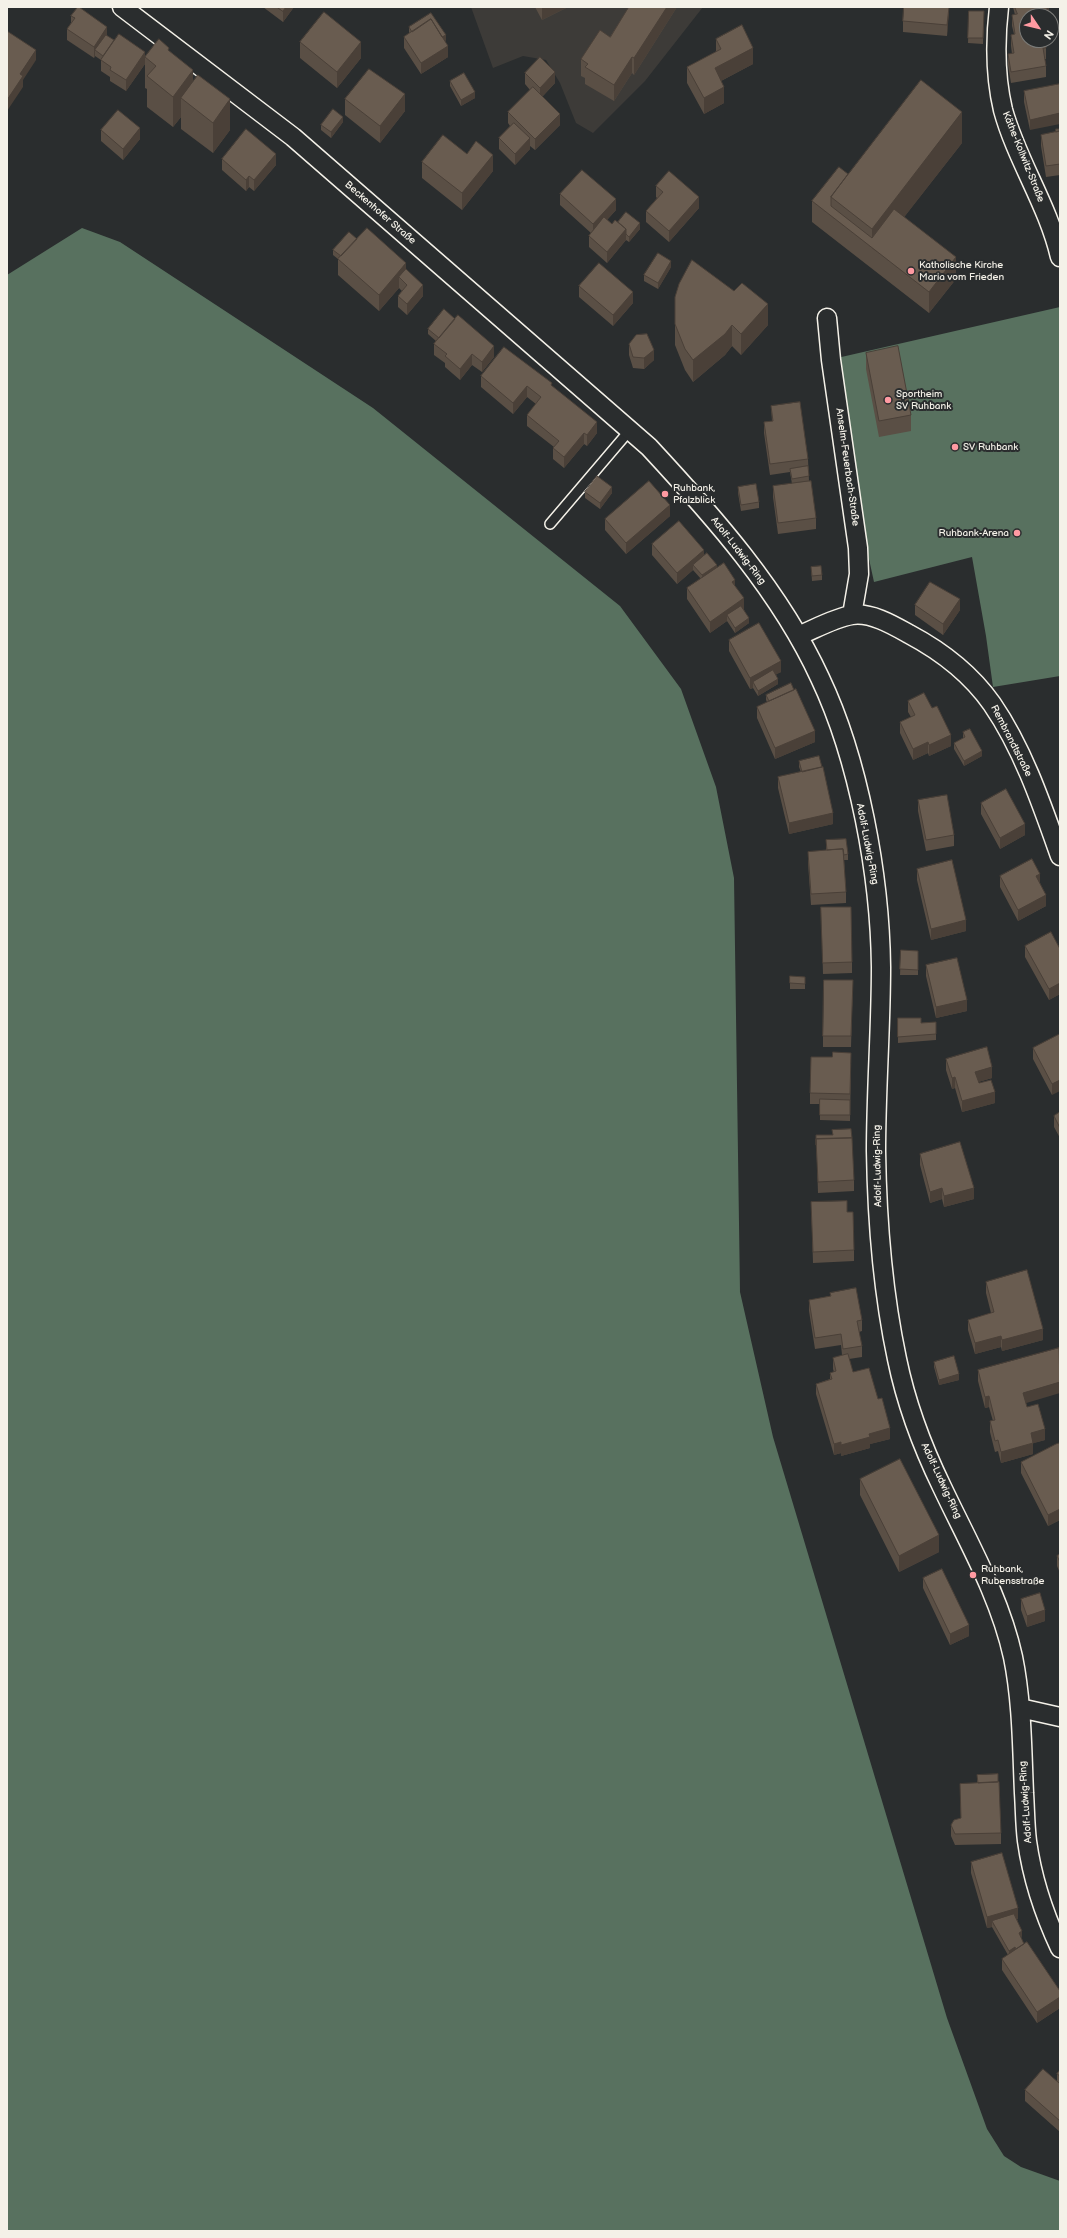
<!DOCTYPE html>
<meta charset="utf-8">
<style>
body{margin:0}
#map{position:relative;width:1067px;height:2238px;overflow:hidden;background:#2a2d2e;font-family:"Balsamiq Sans",sans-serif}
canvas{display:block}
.frame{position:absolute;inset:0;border:8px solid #f4f1e8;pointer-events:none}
.north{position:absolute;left:1019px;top:8px;width:40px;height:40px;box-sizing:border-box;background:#2a2d2e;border:1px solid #7b7b78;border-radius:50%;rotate:125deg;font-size:11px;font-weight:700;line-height:16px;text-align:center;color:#f4f1e8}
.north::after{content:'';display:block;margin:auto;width:14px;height:18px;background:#ff9aa2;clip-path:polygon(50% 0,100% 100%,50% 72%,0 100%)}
</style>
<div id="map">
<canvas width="1067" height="2238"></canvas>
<div class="frame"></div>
<div class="north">N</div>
</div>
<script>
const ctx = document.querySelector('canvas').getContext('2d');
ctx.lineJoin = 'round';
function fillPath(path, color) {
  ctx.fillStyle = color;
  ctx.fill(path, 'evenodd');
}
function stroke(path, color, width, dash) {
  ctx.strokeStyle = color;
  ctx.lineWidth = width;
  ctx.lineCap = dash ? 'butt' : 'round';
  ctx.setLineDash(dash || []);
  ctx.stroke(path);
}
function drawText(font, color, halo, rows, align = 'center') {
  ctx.font = font + ' "Balsamiq Sans",sans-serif';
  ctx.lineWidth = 4;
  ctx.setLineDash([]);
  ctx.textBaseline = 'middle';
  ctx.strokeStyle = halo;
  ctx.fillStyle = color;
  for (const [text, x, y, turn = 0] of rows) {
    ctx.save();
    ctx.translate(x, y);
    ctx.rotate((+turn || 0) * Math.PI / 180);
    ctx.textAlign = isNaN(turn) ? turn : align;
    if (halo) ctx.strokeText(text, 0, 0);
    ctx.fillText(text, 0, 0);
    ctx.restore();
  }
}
const built = new Path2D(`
 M471,7H703L645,81L593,133L576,123L560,83L546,60L523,56L493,68Z`);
const green = new Path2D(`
 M82,228L120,242L373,408L620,606L681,689L716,787L734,878L740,1292L773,1437L947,2018L987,2129L1004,2156L1021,2167L1060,2181V2231H7V275Z
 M1060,307V676L993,687L986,636L972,557L874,582L864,536L837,358Z`);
const service = new Path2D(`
 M550,524L630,430`);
const minor = new Path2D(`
 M122,7L293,137L649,447C713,516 780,591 820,678C859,760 880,876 881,967C881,1028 876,1090 876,1151C877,1218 883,1293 897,1359C906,1403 922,1446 942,1487C968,1542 1000,1597 1013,1657C1022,1701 1022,1748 1024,1793C1025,1808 1025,1825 1027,1841C1032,1877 1044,1914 1060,1948
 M999,7C995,41 995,76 1003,110C1017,161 1048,205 1060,257
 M827,318L831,360L858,548L859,574L852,615
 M798,636C815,629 834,618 852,615C871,612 893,625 909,634C941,651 971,674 992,704C1023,749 1042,805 1060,856
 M1020,1708L1060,1717`);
const wall = new Path2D(`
 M263,7H294L283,22Z
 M535,7H568L542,20Z
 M677,7L634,75L632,73L614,101L585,84V78L581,76V59L610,37Z
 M949,7L947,36L903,32V21Z
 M1013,7H1049V16H1027L1046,48V59H1044L1046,66V77L1011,83L1008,65V54H1012L1011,46V35L1014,34L1012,26V15H1015Z
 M969,11H984L983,44L968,43Z
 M71,16L107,36L114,40L145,57L169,51L230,130L213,153L181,129V117L173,127L147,107V89L145,88V64L126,91L110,81V77L101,71V60L95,56L94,58L67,40V29L71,23Z
 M409,27L446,40L445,41L448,57L421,74L404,48V37L409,33Z
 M716,39L753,64L721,81L724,103L704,114L687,83V67L716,52Z
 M300,42L361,58L337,88L300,58Z
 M525,73L555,83L542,97L560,125L535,150L530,146V149L515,165L499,149V138L510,126L508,123V112L530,90L525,84Z
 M450,81L475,98L461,106L450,86Z
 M1060,84L1030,130L1024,102V91Z
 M345,99L405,111L380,143L345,115Z
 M343,122L331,138L321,130V125Z
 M1056,129H1060V175L1046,177L1041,146V135L1056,132Z
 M101,130L140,139L123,160L101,141Z
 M962,143L904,217L956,279L929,313L812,222V201L848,174Z
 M467,154L493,171L462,210L422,178V162Z
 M222,159L276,165L254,191L249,187L246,191L222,170Z
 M656,186L699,208L669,242L646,222V211L657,198L656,197Z
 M560,194L616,210L607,220L612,224L618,222L640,229L629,242L626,240L607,263L589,247V236L591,233L560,205Z
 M357,239L406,269L423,296L407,315L398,307V296L402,291L399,288L379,311L338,275V259L333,255V250Z
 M671,267L658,289L644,281V275Z
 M579,286L633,303L613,326L579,297Z
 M734,291L768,325L741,355L732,346L725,355L693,382L685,370L675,345V297Z
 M428,329L494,357L482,372L472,365L460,380L445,367V363L434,355V344L436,341L428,334Z
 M629,344L654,360L644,369L633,368L629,355Z
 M866,353L911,415V431L879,437L866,369Z
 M481,376L552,386L597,433L587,446L584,444L564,468L553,459V448L554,447L527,426V415L536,404L527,397L513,414L481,387Z
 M771,406L808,459L809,481L816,518V529L778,534L773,497V486L792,484L790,472L770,475L764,433V422L772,421Z
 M738,487L759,502V508L741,511L738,493Z
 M585,492L612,493L600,509L585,498Z
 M670,516L626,554L605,530V519Z
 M652,544L704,556L717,568L735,586L749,623L735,633L727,621L710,633L687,599V588L701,579L693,570L677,584L652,555Z
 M811,567L822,575V580L812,581Z
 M915,605L960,610L943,635L915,615Z
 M729,640L781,672L776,674L778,684L758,696L753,688L750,689L729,651Z
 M766,695L815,742L775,759L757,718V707L767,702L766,700Z
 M908,701L932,708L951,746L929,756L928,753L913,760L900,733V722L911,717L908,712Z
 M963,732L982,756L964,766L954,749V743L963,738Z
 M799,761L833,824L789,834L778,788V777L801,772L799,767Z
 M918,800L954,835V846L926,851L918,811Z
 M981,803L1025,835L1000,849L981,814Z
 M826,840L848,854V860H844L846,892V903L811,905L808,863V852L826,850Z
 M917,869L966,931L931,940L917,880Z
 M1000,876L1040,883L1046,906L1018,921L1000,887Z
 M821,907L852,962V973L823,974Z
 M1025,946L1060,949V994L1049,1000L1025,957Z
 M901,950L918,951V975H900Z
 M926,965L967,1011L936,1018L926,976Z
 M790,976L805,977V989H790Z
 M853,980L851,1047H823V1036Z
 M898,1018L921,1023L936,1022V1040L898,1043Z
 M1060,1034L1052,1095L1033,1059V1048Z
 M946,1059L992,1078L978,1082L995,1103L962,1112L955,1088L952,1089L946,1070Z
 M851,1064L850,1121L820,1120V1104H810V1093Z
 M1060,1112V1138L1054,1127V1116Z
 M816,1135L854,1180V1191L818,1193Z
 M920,1154L974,1199L944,1207L942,1199L930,1203L920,1165Z
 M811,1202L854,1250V1261L813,1263Z
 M986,1282L1043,1340L1002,1351L1001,1347L975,1354L968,1330V1320L991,1313L986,1293Z
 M830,1293L862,1320V1331L859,1332L862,1346V1357L849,1359L853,1372L890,1439L870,1444V1448L841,1456V1453L834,1455L816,1394V1384L830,1379V1373L834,1372L833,1369V1358L842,1355L841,1345L815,1349L809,1311V1300L830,1296Z
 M934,1362L959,1380L939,1385L934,1367Z
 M978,1370L1026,1403L1027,1407L1045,1440L1033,1443V1454L1001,1463L998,1451L995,1452L990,1432V1421H993L989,1407L985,1408L978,1381Z
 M1060,1443V1520L1048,1526L1021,1473V1462Z
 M860,1479L939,1552L899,1572L860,1495Z
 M1060,1554V1573L1057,1566V1556Z
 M923,1578L969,1636L950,1645L923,1588Z
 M1021,1599L1045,1621L1027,1627L1021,1610Z
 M977,1775L1001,1833V1844L955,1845L951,1836V1825L961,1819L960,1784L977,1783Z
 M971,1862L1018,1919H1017L1022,1936L1021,1937L1024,1944L1060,1991V2008L1037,2023L1002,1970V1959L1008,1955L992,1927L987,1928L971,1873Z
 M1060,2070V2132L1025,2101V2090L1057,2081V2074Z`);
const shadedWall = new Path2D(`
 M286,7H294L283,22V11Z
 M542,7H568L542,20Z
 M667,7H677L634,75V58Z
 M949,7V12L947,36V25Z
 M1049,8V16H1044V10Z
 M107,27V38L95,50V56L94,58V47Z
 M446,35V40L440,44V38Z
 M361,42V58L337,88V72Z
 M448,46V57L421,74V63Z
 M753,48V64L715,84V68Z
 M36,50V60L23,80V87L7,111V100L20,74Z
 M145,52V64L126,91V80Z
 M632,57V73L614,101V85Z
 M193,70V100L181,98V117L173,127V97Z
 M555,72V83L540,99V88Z
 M724,87V103L704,114V98Z
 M475,92V98L461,106V100Z
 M405,94V111L380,143V126Z
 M230,99V130L213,153V123Z
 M962,112V143L877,252L872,248V229Z
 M1060,113V124L1030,130V120Z
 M560,114V125L535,150V139Z
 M343,117V122L331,138V132Z
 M140,128V139L123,160V149Z
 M530,138V149L515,165V154Z
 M276,154V165L254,191V180Z
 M493,155V171L462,210V193Z
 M249,176V187L246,191V180Z
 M699,197V208L669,242V231Z
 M616,199V210L593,235V224Z
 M640,223V229L629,242V237Z
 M626,229V240L607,263V252Z
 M956,257V279L929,313V292Z
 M671,261V267L658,289V283Z
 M406,263V280L399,277V288L379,311V295Z
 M423,285V296L407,315V304Z
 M633,292V303L613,326V315Z
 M768,304V325L741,355V334Z
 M732,325V346L725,355L693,382V360Z
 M494,346V357L482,372V362Z
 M654,350V360L644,369V358Z
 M472,354V365L460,380V369Z
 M527,386V397L513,414V403Z
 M597,422V433L587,446V435Z
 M584,433V444L564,468V457Z
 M612,487V493L600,509V503Z
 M670,505V516L626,554V543Z
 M704,550V561L693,565V570L677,584V573Z
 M717,565V570L702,580V575Z
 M735,580V591L732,582Z
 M744,598V609L729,619L727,615V621L710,633V622Z
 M960,599V610L943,635V624Z
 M749,618V623L735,633V628Z
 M781,661V672L755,686L753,682V688L750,689V678Z
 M778,679V684L758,696V691Z
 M815,731V742L775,759V748Z
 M951,735V746L929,756V745Z
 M928,742V753L913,760V749Z
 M982,751V756L964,766V761Z
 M833,813V824L789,834V823Z
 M1025,824V835L1000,849V838Z
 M1040,874V885L1036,876Z
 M1046,895V906L1018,921V910Z
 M966,920V931L931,940V929Z
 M1060,983V994L1049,1000V989Z
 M967,1000V1011L936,1018V1007Z
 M992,1067V1078L975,1083V1072Z
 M955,1077V1088L952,1089V1078Z
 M1060,1080V1091L1052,1095V1084Z
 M995,1092V1103L962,1112V1101Z
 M942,1188V1199L930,1203V1192Z
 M974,1188V1199L944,1207V1196Z
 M1043,1329V1340L1002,1351V1340Z
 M1001,1336V1347L975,1354V1343Z
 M959,1374V1380L939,1385V1380Z
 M1060,1382V1393L1023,1404V1393Z
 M989,1396V1407L985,1408V1397Z
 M890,1428V1439L870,1444V1448L841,1456V1445L869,1434Z
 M1045,1429V1440L1031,1444V1433Z
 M841,1442V1453L834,1455V1444Z
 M1033,1443V1454L1001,1463V1452Z
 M1060,1509V1520L1048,1526V1515Z
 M939,1535V1552L899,1572V1556Z
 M1045,1610V1621L1027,1627V1616Z
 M969,1625V1636L950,1645V1634Z
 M1018,1908V1919L994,1926L992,1921V1927L987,1928V1917Z
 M1022,1931V1936L1019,1938V1933Z
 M1015,1947V1953L1009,1956V1951Z
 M1060,1997V2008L1037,2023V2012Z`);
const building = new Path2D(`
 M78,7H79L107,27L94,47L67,29L75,18L71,16Z
 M277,7H286L283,11Z
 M629,7H667L634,58L632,57L614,85L585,67L588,64L581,59L600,30L610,37Z
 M904,7H949L947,25L903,21Z
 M1015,7H1049V8L1044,10L1045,16H1027V40H1045L1046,48H1043L1046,66L1011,72L1008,54L1014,53L1011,35L1015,34L1012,15L1017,14Z
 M969,11H984L983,38H968Z
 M324,12L361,42L337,72L300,42Z
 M431,13L446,35L442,37L431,19L412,32L409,27Z
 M431,19L448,46L421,63L404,37Z
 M742,25L753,48L715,68L724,87L704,98L687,67L721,49L716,39Z
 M7,31L36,50L20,74L23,76L7,100Z
 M119,34L145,52L126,80L110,70L111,67L101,60Z
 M106,35L114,40L103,56L95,50Z
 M159,39L169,48L168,50L193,70L173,97L147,76L156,66L145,57Z
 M540,57L555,72L540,88L525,73Z
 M369,69L405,94L380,126L345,99Z
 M464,73L475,92L461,100L450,81Z
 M198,75L230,99L213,123L181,98Z
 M921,80L962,112L872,229L831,197Z
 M1060,84V113L1030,120L1024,91Z
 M533,87L560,114L535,139L508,112Z
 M333,109L343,117L331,132L321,125Z
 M118,110L140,128L123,149L101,130Z
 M514,123L530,138L515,154L499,138Z
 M246,129L276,154L254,180L249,176L246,180L222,159Z
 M1056,129H1060V131L1056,132Z
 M1060,131V164L1046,166L1041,135Z
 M443,135L467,154L476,141L493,155L462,193L422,162Z
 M839,167L848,174L831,197V206L872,238L894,209L956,257L929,292L812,201Z
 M582,170L616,199L593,224L560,194Z
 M669,171L699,197L669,231L646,211L663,192L656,186Z
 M626,212L640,223L629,237L626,234V229L618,222Z
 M604,217L612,224L615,220L626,229L607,252L589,236Z
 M367,228L406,263L379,295L338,259Z
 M349,232L357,239L341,256L333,250Z
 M658,253L671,261L658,283L644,275Z
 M692,260L734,291L742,283L768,304L741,334L732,325L725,334L693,360L685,349L675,324V297L679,284Z
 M599,263L633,292L613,315L579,286Z
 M406,269L423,285L407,304L398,296L407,285L399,277Z
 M444,309L455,319L439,338L428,329Z
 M458,315L494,346L482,362L472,354L460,369L445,356L447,354L434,344Z
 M647,334L654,350L644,358L633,357L629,344L636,335Z
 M898,346L911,415L879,421L866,353Z
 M504,347L552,383L551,385L597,422L587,435L584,433L564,457L553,448L559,441L527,415L541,397L527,386L513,403L481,376Z
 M800,402L808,459L770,464L764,422L773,421L771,406Z
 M808,466L809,476L792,479L790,469Z
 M597,476L612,487L600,503L585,492Z
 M649,481L670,505L626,543L605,519Z
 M811,481L816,518L778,523L773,486Z
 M756,484L759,502L741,505L738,487Z
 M679,521L704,550L677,573L652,544Z
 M707,553L717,565L702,575L693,565Z
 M724,563L735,580L732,582L744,598L710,622L687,588Z
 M821,566L822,575L812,576L811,567Z
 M930,582L960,599L943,624L915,605Z
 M741,606L749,618L735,628L727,615Z
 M759,623L781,661L750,678L729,640Z
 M773,670L778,679L758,691L753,682Z
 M791,683L794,690L769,701L766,695Z
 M796,689L815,731L775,748L757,707Z
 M924,693L932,708L937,706L951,735L929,745L928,742L913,749L900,722L915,715L908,701Z
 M970,729L982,751L964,761L954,743L965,737L963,732Z
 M819,756L822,767L802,772L799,761Z
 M823,767L833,813L789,823L778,777Z
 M1006,789L1025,824L1000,838L981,803Z
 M947,795L954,835L926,840L918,800Z
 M846,839L848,854L844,855L843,849L827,850L826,840Z
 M843,849L846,892L811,894L808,852Z
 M1032,859L1040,874L1036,876L1046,895L1018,910L1000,876Z
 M952,860L966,920L931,929L917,869Z
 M821,907H851L852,962L823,963Z
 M1051,932L1060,949V983L1049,989L1025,946Z
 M901,950L918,951V970L900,969Z
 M957,958L967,1000L936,1007L926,965Z
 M790,976L805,977V984L790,983Z
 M824,980H853L851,1036H823Z
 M898,1018H921V1023L936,1022V1034L898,1037Z
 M1060,1034V1080L1052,1084L1033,1048Z
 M987,1047L992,1067L975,1072L979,1083L991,1080L995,1092L962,1101L955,1077L952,1078L946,1059Z
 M833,1052L851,1053L850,1094L810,1093L811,1057H832Z
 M820,1099L850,1100V1115H820Z
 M1060,1112V1128L1054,1116Z
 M851,1129L852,1138L816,1139V1145V1135H833L832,1130Z
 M852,1138L854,1180L818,1182L816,1139Z
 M960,1142L974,1188L944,1196L942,1188L930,1192L920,1154Z
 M847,1201V1212H853L854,1250L813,1252L811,1202Z
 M1027,1270L1043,1329L1002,1340L1001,1336L975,1343L968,1320L994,1312L986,1282Z
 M856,1288L862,1320L857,1321L862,1346L843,1349L841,1334L815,1338L809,1300L831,1296L830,1293Z
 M1059,1348L1060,1382L1023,1393L1027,1407L1038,1404L1045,1429L1031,1433L1033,1443L1001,1452L998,1440L995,1441L990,1421L995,1420L989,1396L985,1397L978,1370Z
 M848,1354L853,1372L869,1368L878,1399L882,1398L890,1428L869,1434L870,1437L841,1445V1442L834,1444L816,1384L832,1379L830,1373L836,1371L833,1358Z
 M954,1356L959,1374L939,1380L934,1362Z
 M1060,1443V1509L1048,1515L1021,1462L1056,1444Z
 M900,1459L939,1535L899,1556L860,1479Z
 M1060,1554V1562L1057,1556Z
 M942,1569L969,1625L950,1634L923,1578Z
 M1040,1593L1045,1610L1027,1616L1021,1599Z
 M998,1774V1782L978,1783L977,1775Z
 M999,1782L1001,1833L955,1834L951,1825L954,1820L961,1818L960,1784Z
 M1002,1853L1018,1908L987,1917L971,1862Z
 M1014,1914L1022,1931L1019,1933L1024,1944L1016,1949L1015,1947L1009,1951L992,1921Z
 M1027,1942L1060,1991V1997L1037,2012L1002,1959Z
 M1043,2069L1059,2083L1060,2081V2121L1025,2090Z
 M1060,2070V2076L1057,2074Z`);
const markers = [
 [911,271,4,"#ff9aa2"],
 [888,400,4,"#ff9aa2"],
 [955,447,4,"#ff9aa2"],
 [665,494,4,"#ff9aa2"],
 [1017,533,4,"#ff9aa2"],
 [973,1575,4,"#ff9aa2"]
];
const streetNames = [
 ["Käthe-Kollwitz-Straße",1023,157,68],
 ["Beckenhofer Straße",380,213,41],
 ["Anselm-Feuerbach-Straße",847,467,82],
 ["Adolf-Ludwig-Ring",738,551,52],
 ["Rembrandtstraße",1011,741,63],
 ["Adolf-Ludwig-Ring",867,844,79],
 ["Adolf-Ludwig-Ring",878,1166,-91],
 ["Adolf-Ludwig-Ring",941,1481,65],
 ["Adolf-Ludwig-Ring",1026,1802,-94]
];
const poiNames = [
 ["Katholische Kirche",919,265],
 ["Maria vom Frieden",919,277],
 ["Sportheim",896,394],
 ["SV Ruhbank",896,406],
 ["SV Ruhbank",963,447],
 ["Ruhbank,",673,488],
 ["Pfalzblick",673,500],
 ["Ruhbank-Arena",1009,533,"right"],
 ["Ruhbank,",981,1569],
 ["Rubensstraße",981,1581]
];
fillPath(built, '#3d3b38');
fillPath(green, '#58715f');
stroke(service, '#f4f1e8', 12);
stroke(minor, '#f4f1e8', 21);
stroke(service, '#2a2d2e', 9);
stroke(minor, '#2a2d2e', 18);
fillPath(wall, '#5a4f45');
fillPath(shadedWall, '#4a4038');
fillPath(building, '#695c50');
stroke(building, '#4a4038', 1);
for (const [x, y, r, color] of markers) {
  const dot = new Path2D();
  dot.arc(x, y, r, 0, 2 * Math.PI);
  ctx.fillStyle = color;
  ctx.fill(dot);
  stroke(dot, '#2a2d2e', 1.5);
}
drawText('10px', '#f4f1e8', '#2a2d2e', streetNames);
drawText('10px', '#f4f1e8', '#2a2d2e', poiNames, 'left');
</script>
